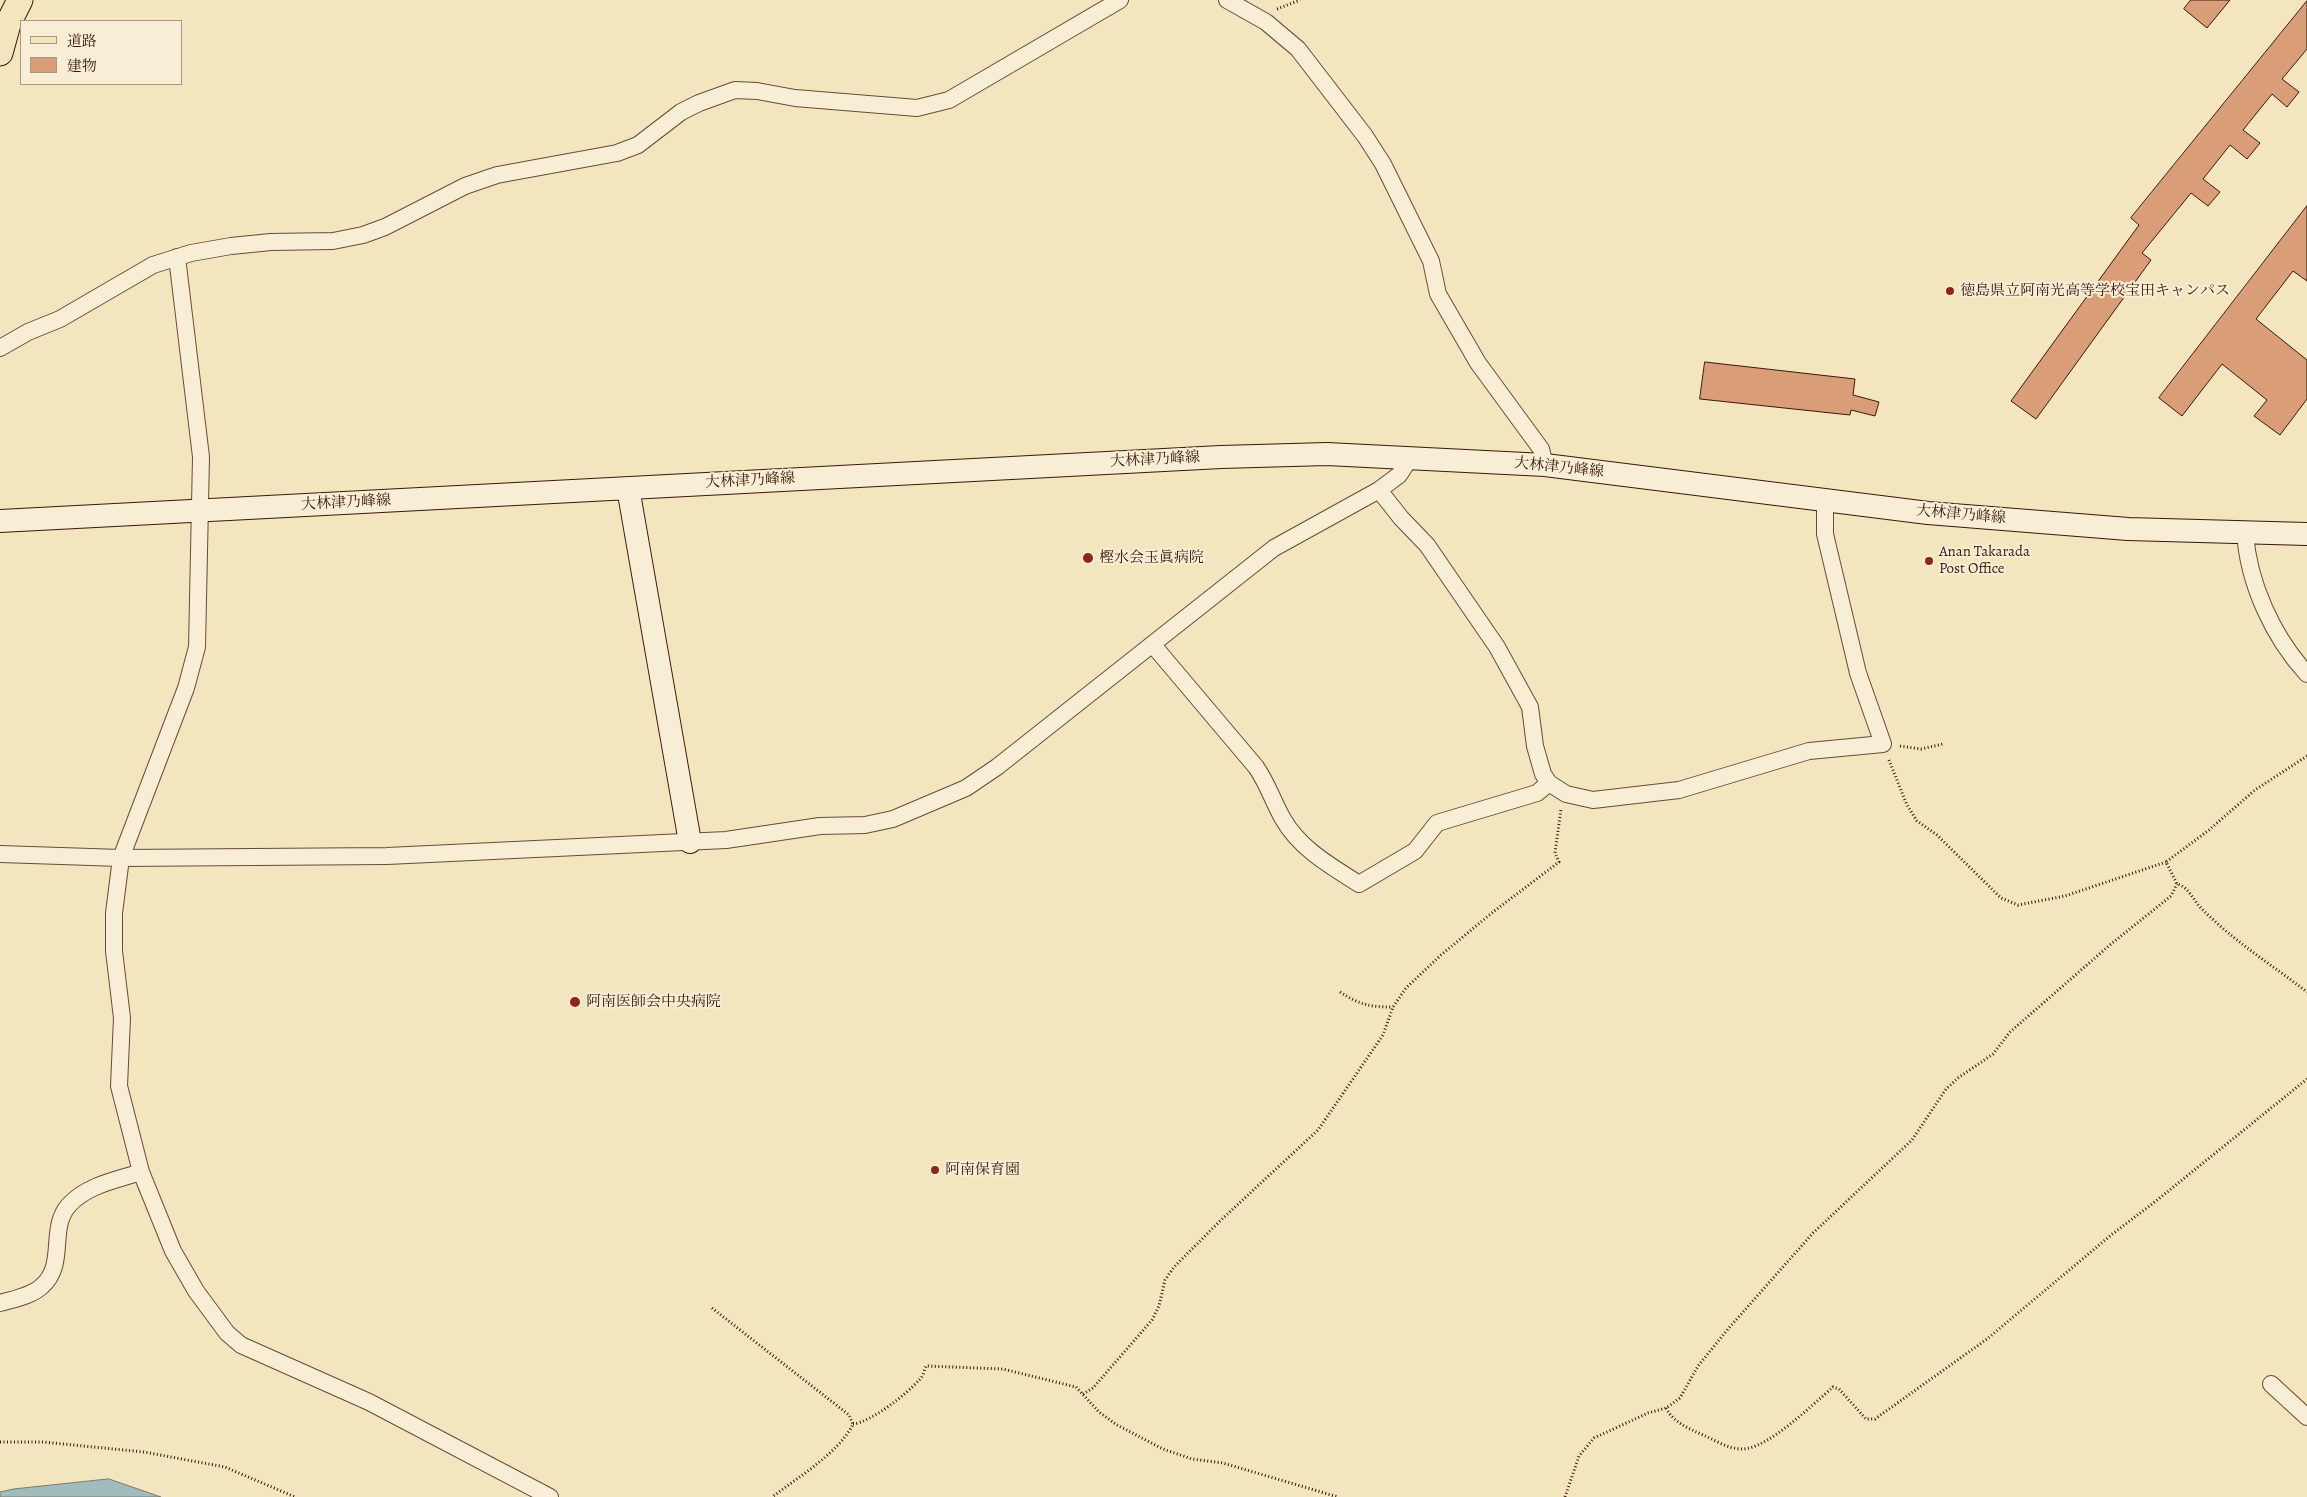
<!DOCTYPE html>
<meta charset="utf-8">
<style>
body{margin:0}
#map{position:relative;width:2307px;height:1497px;overflow:hidden;background:#f3e5be;font-family:Alegreya,"Noto Serif JP",serif}
canvas{display:block}
.legend{position:absolute;left:20px;top:20px;width:162px;height:65px;box-sizing:border-box;background:#f7eed5;border:1px solid #ab9884;margin:0;padding:6px 9px;list-style:none;font-size:15px;color:#3a180a}
.legend li{display:flex;align-items:center;gap:10px;height:25px}
.legend b{width:25px;border:1px solid #ab9884}
</style>
<div id="map">
<canvas width="2307" height="1497"></canvas>
<ul class="legend">
<li><b style="height:6px;background:#f3e5be"></b>道路</li>
<li><b style="height:14px;background:#d99d77"></b>建物</li>
</ul>
</div>
<script>
const ctx = document.querySelector('canvas').getContext('2d');
ctx.lineJoin = 'round';
function fillPath(path, color) {
  ctx.fillStyle = color;
  ctx.fill(path, 'evenodd');
}
function stroke(path, color, width, dash) {
  ctx.strokeStyle = color;
  ctx.lineWidth = width;
  ctx.lineCap = dash ? 'butt' : 'round';
  ctx.setLineDash(dash || []);
  ctx.stroke(path);
}
function drawText(font, color, halo, rows, align = 'center') {
  ctx.font = font + ' Alegreya,"Noto Serif JP",serif';
  ctx.lineWidth = 4;
  ctx.setLineDash([]);
  ctx.textBaseline = 'middle';
  ctx.strokeStyle = halo;
  ctx.fillStyle = color;
  for (const [text, x, y, turn = 0] of rows) {
    ctx.save();
    ctx.translate(x, y);
    ctx.rotate((+turn || 0) * Math.PI / 180);
    ctx.textAlign = isNaN(turn) ? turn : align;
    if (halo) ctx.strokeText(text, 0, 0);
    ctx.fillText(text, 0, 0);
    ctx.restore();
  }
}
const water = new Path2D(`
 M109,1479L161,1497H0V1492L14,1489Z`);
const building = new Path2D(`
 M2191,0H2230L2207,28L2184,9Z
 M2307,1V49L2282,79L2299,92L2287,107L2272,94L2243,130L2260,143L2247,159L2230,145L2203,179L2220,192L2208,206L2191,193L2142,253L2151,260L2036,419L2011,401L2139,225L2131,218Z
 M2307,206V281L2293,271L2256,319L2307,360V399L2280,435L2254,416L2267,400L2222,364L2182,416L2159,398Z
 M1705,362L1855,379L1853,395L1879,402L1875,416L1851,410L1850,415L1700,399Z`);
const path = new Path2D(`
 M1277,9L1300,0
 M1900,746L1921,749L1943,744
 M2307,756L2255,790L2209,830L2166,862L2177,884C2189,887 2193,900 2201,908C2232,940 2272,965 2307,992
 M1889,760L1907,805L1917,821L1937,835L2001,898L2018,905L2065,896L2166,862
 M1340,992C1360,1005 1370,1007 1393,1007
 M712,1308L849,1415L853,1424C840,1452 797,1478 772,1497
 M1083,1394L1093,1388L1152,1320L1159,1306L1165,1280L1174,1267L1220,1221L1318,1130L1383,1035L1393,1007L1406,988L1441,955L1493,912L1559,862L1555,853L1561,809
 M1666,1408C1674,1423 1688,1428 1703,1435C1715,1440 1728,1449 1742,1449C1768,1449 1813,1404 1833,1387L1839,1389L1866,1419H1875L1987,1339L2111,1235L2156,1201L2307,1079
 M853,1424C871,1422 907,1394 919,1380C923,1377 924,1371 926,1366L1003,1369L1076,1387L1099,1412L1117,1425L1163,1449L1192,1459L1223,1463L1338,1497
 M0,1442H43L144,1452L225,1467L295,1497
 M1565,1497L1579,1456L1594,1438L1648,1413L1666,1408L1680,1398L1698,1366L1728,1329L1813,1233L1912,1140L1946,1089L1958,1078L1993,1054L2010,1032L2111,944L2171,896L2177,884`);
const street = new Path2D(`
 M1227,0L1266,22L1298,49L1365,136L1383,164L1431,261L1438,294L1478,363L1541,449L1545,465
 M177,257L201,457L197,647L186,688L121,858L114,913V951L122,1018L119,1086L141,1172L173,1251L196,1291L227,1333L241,1345L369,1402L550,1497
 M0,348L28,332L60,319L153,265L191,253L231,246L271,242L333,241L363,235L385,227L465,186L497,175L617,153L638,145L681,112L699,103L735,90L757,91L795,98L917,108L949,100L1120,0
 M1379,490L1401,518L1427,545L1497,647L1530,707L1535,746L1543,774L1549,783L1566,794L1593,800L1679,790L1809,751L1883,744L1858,673L1825,534V500
 M2245,532C2248,583 2273,637 2307,674
 M1153,645L1256,767C1268,784 1273,802 1283,819C1300,849 1331,866 1359,884L1415,851L1437,823L1537,793L1549,783
 M0,854L121,858L387,856L726,840L820,826L865,825L893,819L966,788L997,767L1274,548L1379,490L1399,475L1411,457
 M0,1303C13,1299 32,1296 42,1286C67,1264 48,1228 69,1205C87,1185 117,1180 141,1172
 M2271,1384L2307,1417`);
const secondary = new Path2D(`
 M628,488L690,842
 M0,521L1221,457L1327,454L1545,465L1928,513L2128,529L2307,534`);
const primary = new Path2D(`
 M0,53L8,24L20,0`);
const markers = [
 [1950,291,5,"#8f2418"],
 [1088,558,6,"#8f2418"],
 [1929,561,5,"#8f2418"],
 [575,1002,6,"#8f2418"],
 [935,1170,5,"#8f2418"]
];
const poiNames = [
 ["徳島県立阿南光高等学校宝田キャンパス",1960,291],
 ["Anan Takarada",1939,552],
 ["Post Office",1939,569],
 ["樫水会玉眞病院",1099,558],
 ["阿南医師会中央病院",586,1002],
 ["阿南保育園",945,1170]
];
const streetNames = [
 ["大林津乃峰線",1155,460,-3],
 ["大林津乃峰線",1559,468,6],
 ["大林津乃峰線",750,481,-3],
 ["大林津乃峰線",346,503,-3],
 ["大林津乃峰線",1961,515,5]
];
fillPath(water, '#a1bcbd');
stroke(water, '#787a75', 1);
fillPath(building, '#d99d77');
stroke(building, '#3a180a', 1);
stroke(street, '#684b37', 18);
stroke(secondary, '#3a180a', 24);
stroke(primary, '#3a180a', 27);
stroke(path, '#3a180a', 3, [1, 2.5]);
stroke(street, '#f7eed5', 16);
stroke(secondary, '#f7eed5', 22);
stroke(primary, '#f3e5be', 25);
for (const [x, y, r, color] of markers) {
  const dot = new Path2D();
  dot.arc(x, y, r, 0, 2 * Math.PI);
  ctx.fillStyle = color;
  ctx.fill(dot);
  stroke(dot, '#f7eed5', 2);
}
drawText('15px', '#3a180a', '#f7eed5', poiNames, 'left');
drawText('15px', '#3a180a', '#f7eed5', streetNames);
</script>
